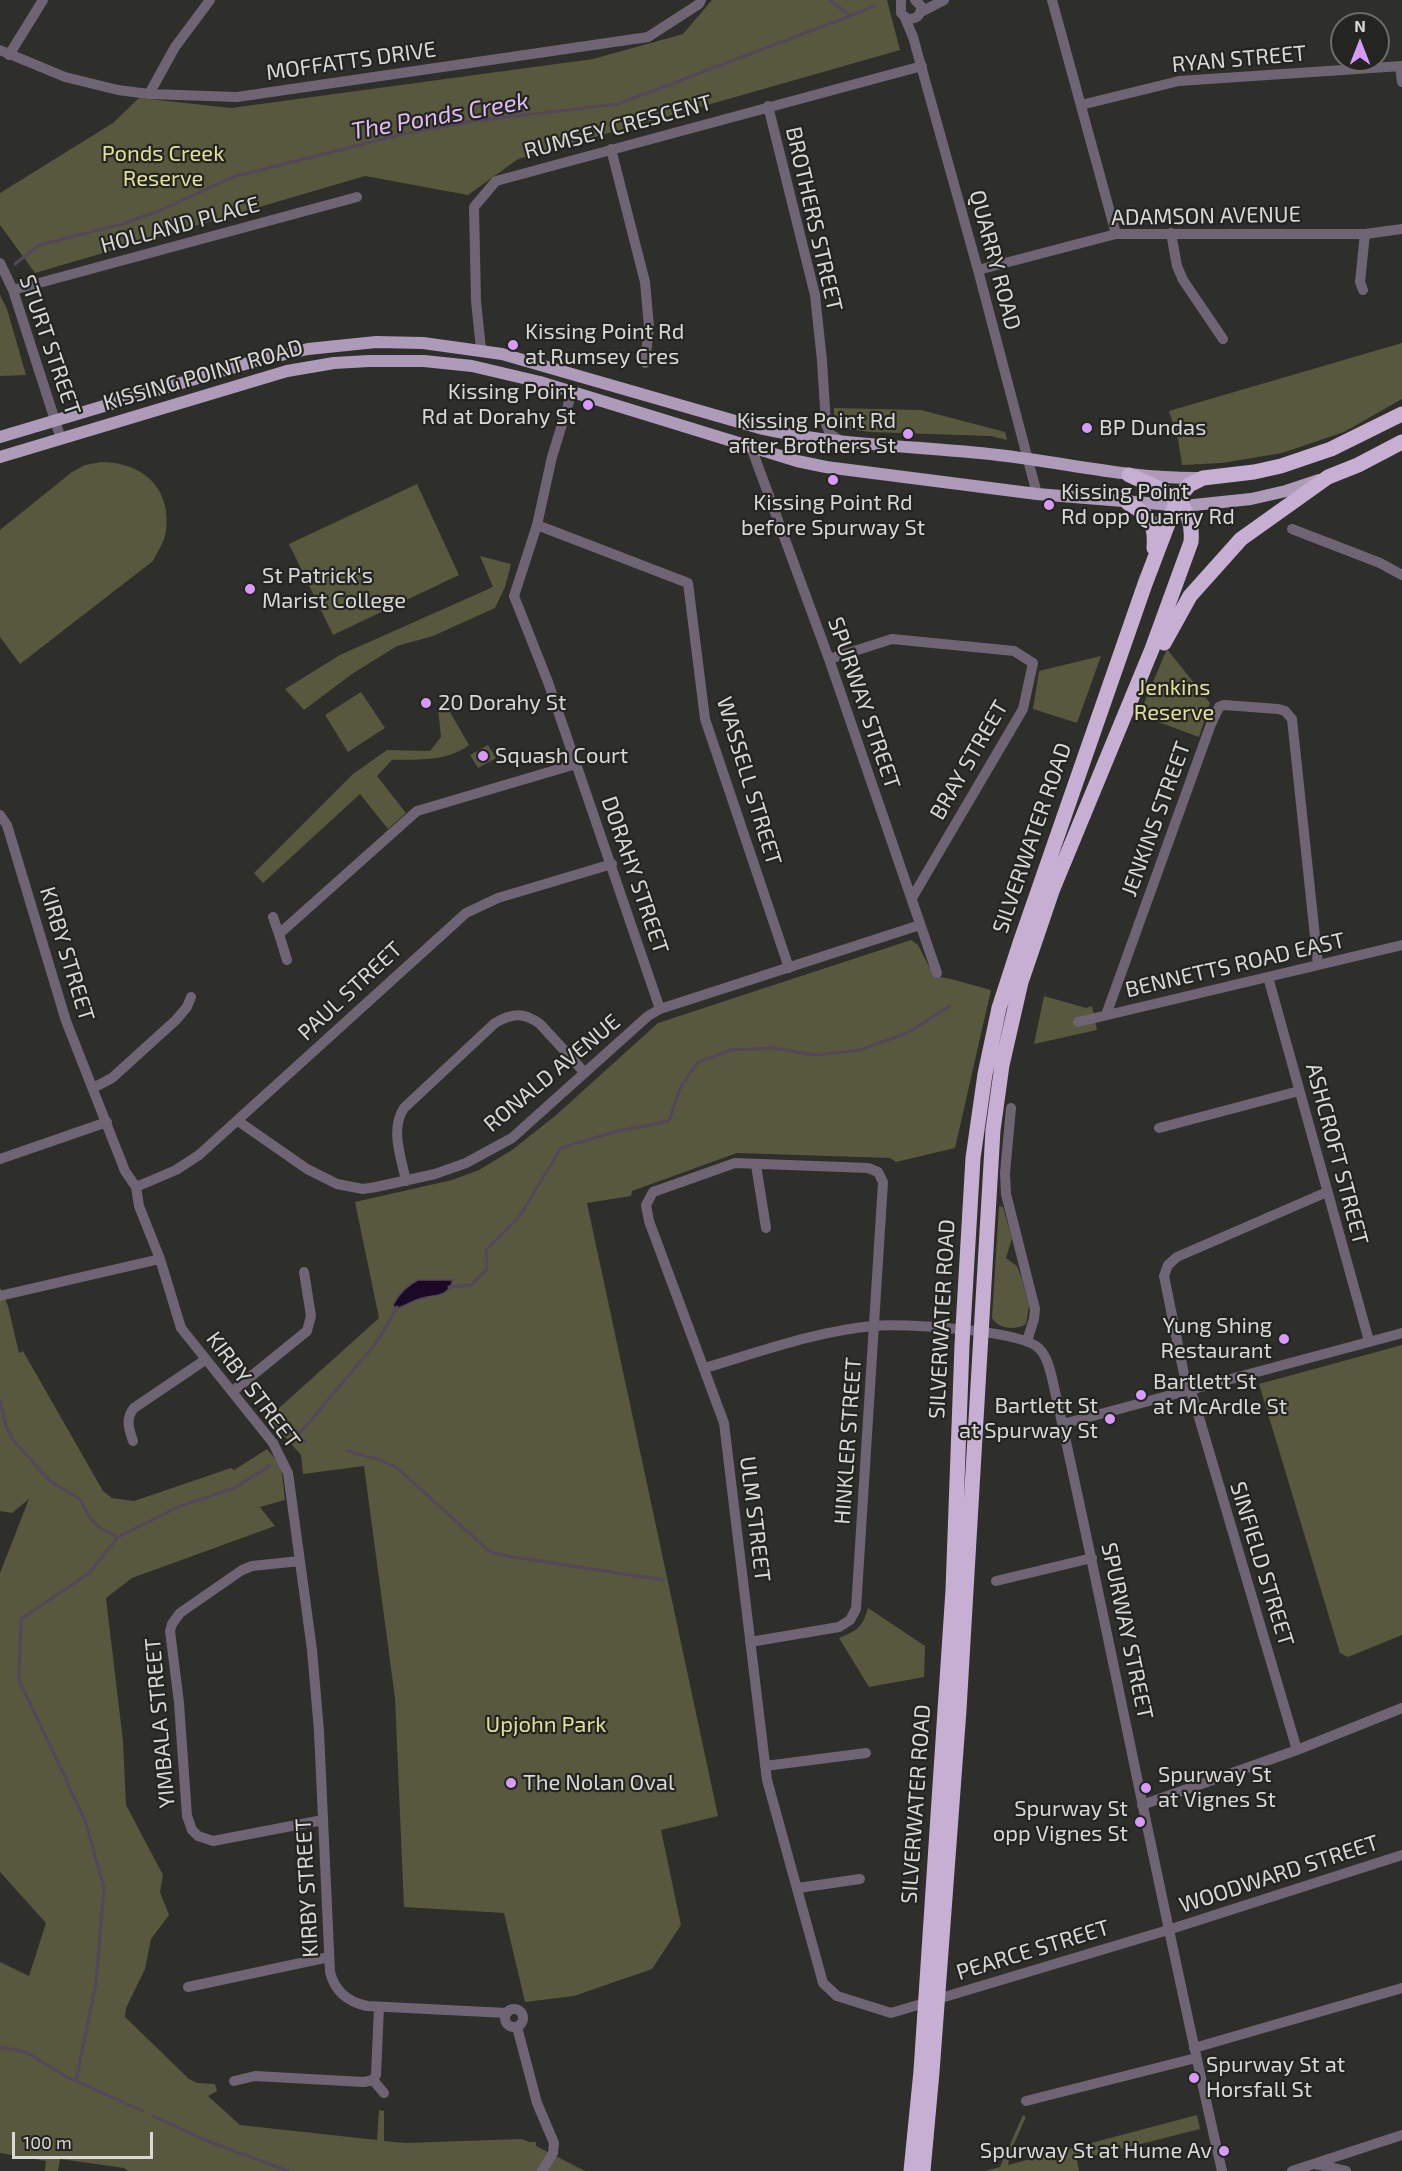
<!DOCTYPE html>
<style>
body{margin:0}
#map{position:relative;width:1402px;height:2171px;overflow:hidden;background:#2e2e2a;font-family:"Exo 2",sans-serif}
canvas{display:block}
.north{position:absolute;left:1330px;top:12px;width:60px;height:60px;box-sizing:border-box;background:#242421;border:2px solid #6c6c69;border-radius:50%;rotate:0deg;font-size:16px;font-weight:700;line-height:24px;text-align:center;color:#d8d8d6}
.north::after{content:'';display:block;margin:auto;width:21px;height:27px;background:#d89af8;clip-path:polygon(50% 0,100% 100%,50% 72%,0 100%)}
.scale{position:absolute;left:12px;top:2132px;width:141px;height:27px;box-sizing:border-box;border:3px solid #d8d8d6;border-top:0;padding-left:8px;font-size:18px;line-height:21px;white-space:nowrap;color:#d8d8d6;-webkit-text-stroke:4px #242421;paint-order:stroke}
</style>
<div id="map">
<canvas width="1402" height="2171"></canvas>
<div class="north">N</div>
<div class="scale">100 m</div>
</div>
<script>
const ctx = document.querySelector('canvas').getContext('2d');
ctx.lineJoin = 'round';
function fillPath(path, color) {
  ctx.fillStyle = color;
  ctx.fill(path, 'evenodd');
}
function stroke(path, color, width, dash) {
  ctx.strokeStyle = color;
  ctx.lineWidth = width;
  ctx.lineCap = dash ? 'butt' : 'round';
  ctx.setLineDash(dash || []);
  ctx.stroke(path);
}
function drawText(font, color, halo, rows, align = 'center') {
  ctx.font = font + ' "Exo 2",sans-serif';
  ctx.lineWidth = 4.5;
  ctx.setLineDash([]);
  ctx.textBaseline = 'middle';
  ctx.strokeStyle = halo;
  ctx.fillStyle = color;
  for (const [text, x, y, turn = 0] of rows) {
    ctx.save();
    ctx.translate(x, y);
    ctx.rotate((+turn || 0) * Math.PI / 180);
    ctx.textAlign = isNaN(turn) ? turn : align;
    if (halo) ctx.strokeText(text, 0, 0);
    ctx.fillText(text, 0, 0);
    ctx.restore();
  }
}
const green = new Path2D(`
 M712,0H887L900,50L518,159L468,195L365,176L35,273L0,225V193L113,123L139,98L231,108L593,59L683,34Z
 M0,295L7,309L26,375L0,376Z
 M1402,343V399L1344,432L1282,453L1222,463L1182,465L1178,439L1169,411Z
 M834,408L921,410L1005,432L1007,440L991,436L870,432L837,428L834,426Z
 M101,462C132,462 161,477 166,511C167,520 167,531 164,539C161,547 156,554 153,561L20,664L0,637V530L72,472L85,465Z
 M417,484L459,575L333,635L289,544Z
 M480,556L511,564L505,587L495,608L433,636L397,646L352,674L304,710L285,689L340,655L493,587Z
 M1167,649L1210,703L1199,737L1139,715Z
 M1101,656L1077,723L1033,709L1039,671Z
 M361,692L385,728L348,752L325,715Z
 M438,709L450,712L469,745C446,762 420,759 392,760L377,776L406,813L388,829L360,794L263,883L254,873L353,774L387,750L430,751L441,737Z
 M488,745L496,758L478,768L470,755Z
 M911,940L918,945L934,976L951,979L991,990L955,1148L896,1162L890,1158L737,1153L632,1191L631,1196L587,1203L718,1816L661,1830L681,1925L652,1969L574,1996L525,2002L504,1913L404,1907L395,1698L364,1466L303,1474L301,1455L268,1418L379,1318L355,1202L452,1180L479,1170L512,1150L555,1116L658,1023Z
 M1044,996L1086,1008L1092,1006L1097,1030L1034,1044Z
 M999,1206L1003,1207L1012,1238L1006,1258L1017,1266L1022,1279L1029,1306L1026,1324C1016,1330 999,1330 992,1318Z
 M0,1287L8,1306L19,1353L23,1351L103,1491L112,1498L134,1501L231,1468L234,1470L267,1449L281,1466L285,1500L260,1507L275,1526L132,1578L106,1598L123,1741L126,1805L163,1875L160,1892L169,1915L151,1939L145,1969L126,2008L125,2017L189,2079L197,2083L215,2084L217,2091L208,2096L240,2125L377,2140L379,2110L384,2111V2141L405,2143L522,2139L529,2142H536V2146L585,2171H128L124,2168L60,2159L58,2171H45L46,2161L0,2153V1962L29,1976L46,1923L0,1872V1573L29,1499L12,1513L0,1511Z
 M1402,1345V1635L1348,1657L1340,1653L1259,1384Z
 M868,1608L925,1646L924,1677L869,1687L839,1638C858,1630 862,1628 868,1608Z
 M1023,2115L1026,2117L1012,2148L1008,2165L1197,2115L1200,2129L1077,2160L1079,2171H985L1000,2167Z`);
const water = new Path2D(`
 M418,1280H453C447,1298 438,1294 423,1298C414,1300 405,1306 396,1309L393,1305C399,1293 406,1286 418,1280Z`);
const stream = new Path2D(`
 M850,16L874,6
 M15,264L39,245L122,224L161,210L233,177L403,134L474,121L618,104L850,16L830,0
 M449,1287L471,1285L487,1269L486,1250L519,1217L561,1148L614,1132L669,1121L680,1088L697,1063L730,1050L773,1048L816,1055L860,1050L907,1033L950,1006
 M0,1400L6,1427L13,1440L50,1481L80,1499L90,1518L100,1528L118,1537L89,1573L21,1619L19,1680L85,1820L104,1888L96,1983L76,2081
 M295,1439L305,1441
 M289,1441L295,1439L376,1343L397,1307
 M348,1451L380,1460L396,1467L489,1551L500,1555L664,1580
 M118,1537L180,1506L234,1488L270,1466
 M0,2047L26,2052L67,2077L143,2111
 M153,2116L205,2140L288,2171`);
const minor = new Path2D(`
 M901,0V13C909,23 922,19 921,6L915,0
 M1052,0L1116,234
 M921,12L944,0
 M905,18L913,37L978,270L1037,494
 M0,50L65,77L118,90L149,94L237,97L648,37L699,4L701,0
 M9,55L43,0
 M1400,67L1402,82
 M149,94L175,47L210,0
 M1081,105L1179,81L1402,66
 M768,106L815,295L822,361L826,424L830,434L841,441
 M611,149L645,282L649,327L645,363
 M1171,233L1177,266L1183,280L1223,339
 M0,263L13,290L61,439
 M978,270L1116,234H1365L1402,229
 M13,290L357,197
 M1363,290L1360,282L1365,234
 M481,349L476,301L474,207L496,181L922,66
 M572,392L552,457L537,525L514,596L548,682L660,1009
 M751,447L829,659L937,973
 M537,525L688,583L705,719L789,968
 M1292,529L1380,563L1402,575
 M829,659L892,639L1014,651L1033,663L1023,709L912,898
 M0,815L7,825L66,1021L125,1171L136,1187L139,1206L160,1259L181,1328L273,1443L288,1473L312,1650L319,1731L330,1972C335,1992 348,2002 367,2006L507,2013
 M273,917L279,934L417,811L576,764
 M279,934L287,960
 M1268,977L1369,1341
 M1106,1015L1211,724L1219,707L1224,705L1278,709L1285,711L1292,719L1318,965
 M1078,1022L1402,945
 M93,1088L112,1078L176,1020L187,1007L191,997
 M1011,1108L1005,1173L1006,1194L1035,1309L1034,1319L1027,1341
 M238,1121L307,1169L337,1184L363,1189L376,1187L435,1174L466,1163L512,1138L648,1016L660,1009L920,925
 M1159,1128L1299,1091
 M0,1159L107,1122
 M756,1165L766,1228
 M406,1181C401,1157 390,1129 404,1108L495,1023C512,1013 524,1012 540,1024L585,1073
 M136,1187L176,1170L199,1155L466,913L498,898L612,864
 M0,1296L160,1259
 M705,1368C759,1352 817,1331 873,1326C903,1323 1013,1330 1036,1346C1046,1353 1049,1366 1052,1378C1111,1641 1161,1907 1222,2171
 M233,1391L307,1331L311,1316L304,1272
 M1063,1424L1402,1333
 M133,1441C129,1429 125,1419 134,1408L205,1360
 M300,1561L252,1566L242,1570L180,1613L172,1624L170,1631L179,1703L187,1816L192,1830L198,1836L213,1841L323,1820
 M996,1581L1092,1558
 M750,1642L839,1627L850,1620L856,1609L883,1182L878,1172L868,1168L735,1163L653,1192L646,1205L649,1221L724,1423L767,1780L823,1983L837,1996L891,2013L1168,1930L1402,1855
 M1297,1750L1193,1397L1186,1384L1164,1276L1168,1265L1177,1257L1327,1192
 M765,1766L866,1753
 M1142,1805L1297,1750L1402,1708
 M798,1888L860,1879
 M188,1987L329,1957
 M505 2018a9 9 0 1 1 18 0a9 9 0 1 1-18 0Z
 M517,2027L537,2103L554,2143L553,2153L542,2171
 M1194,2048L1402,1988
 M373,2080L384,2093
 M234,2081L255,2076L364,2082L373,2080L376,2075L379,2007
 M1026,2101L1196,2058
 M1315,2164L1346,2171
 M1292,2171L1402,2135`);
const major = new Path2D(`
 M0,437L255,361L308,349L376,342L423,343L502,354L763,429C841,446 919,446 998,455C1068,463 1129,479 1201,478
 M0,457L287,371L334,363L369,361H424L472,366L540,382L797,461L826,467L1037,494L1184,506L1251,499L1286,491L1319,480`);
const highway = new Path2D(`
 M1128,503C1149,515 1156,522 1154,548
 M1164,643L1190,596L1241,539L1328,477L1358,465L1402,442
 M911,2171L921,2071L953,1590L962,1345L973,1158L985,1074L999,1008L1020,943L1145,584L1177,500L1189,485L1203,478L1254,472L1281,466L1331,449L1402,414
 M923,2171L932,2072L959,1710L993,1130L1002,1065L1021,982L1034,944L1052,891L1152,649L1191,542C1195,499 1163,490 1129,475`);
const markers = [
 [513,345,6,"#d89af8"],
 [588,405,6,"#d89af8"],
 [1087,428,6,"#d89af8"],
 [908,434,6,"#d89af8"],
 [833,480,6,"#d89af8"],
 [1049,505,6,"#d89af8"],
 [250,589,6,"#d89af8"],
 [426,703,6,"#d89af8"],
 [483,756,6,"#d89af8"],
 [1284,1339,6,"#d89af8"],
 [1141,1395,6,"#d89af8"],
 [1110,1419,6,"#d89af8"],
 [511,1783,6,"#d89af8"],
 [1146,1788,6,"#d89af8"],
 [1140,1822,6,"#d89af8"],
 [1194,2078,6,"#d89af8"],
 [1224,2151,6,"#d89af8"]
];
const streetNames = [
 ["RYAN STREET",1239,59,-5],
 ["MOFFATTS DRIVE",351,61,-8],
 ["RUMSEY CRESCENT",618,127,-15],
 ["ADAMSON AVENUE",1206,216,-1],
 ["BROTHERS STREET",814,219,77],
 ["HOLLAND PLACE",180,225,-15],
 ["QUARRY ROAD",995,260,75],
 ["STURT STREET",50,345,71],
 ["KISSING POINT ROAD",203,375,-16],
 ["SPURWAY STREET",864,703,71],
 ["BRAY STREET",969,760,-60],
 ["WASSELL STREET",749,781,73],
 ["JENKINS STREET",1156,819,-70],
 ["SILVERWATER ROAD",1032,838,-71],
 ["DORAHY STREET",635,875,71],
 ["KIRBY STREET",67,954,73],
 ["BENNETTS ROAD EAST",1235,965,-13],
 ["PAUL STREET",350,991,-43],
 ["RONALD AVENUE",552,1073,-40],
 ["ASHCROFT STREET",1337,1154,75],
 ["SILVERWATER ROAD",942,1319,-87],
 ["KIRBY STREET",253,1390,53],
 ["HINKLER STREET",848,1441,-86],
 ["ULM STREET",755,1519,83],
 ["SINFIELD STREET",1262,1564,73],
 ["SPURWAY STREET",1127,1631,78],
 ["YIMBALA STREET",160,1723,-95],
 ["SILVERWATER ROAD",916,1804,-86],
 ["WOODWARD STREET",1279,1874,-18],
 ["KIRBY STREET",307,1888,-93],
 ["PEARCE STREET",1033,1950,-17]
];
const parkNames = [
 ["Ponds Creek",163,154],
 ["Reserve",163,179],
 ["Jenkins",1174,688],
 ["Reserve",1174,713],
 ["Upjohn Park",546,1725]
];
const poiNames = [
 ["Kissing Point Rd",525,332],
 ["at Rumsey Cres",525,357],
 ["Kissing Point",576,392,"right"],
 ["Rd at Dorahy St",576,417,"right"],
 ["Kissing Point Rd",896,421,"right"],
 ["after Brothers St",896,446,"right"],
 ["BP Dundas",1099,428],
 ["Kissing Point",1061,492],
 ["Rd opp Quarry Rd",1061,517],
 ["Kissing Point Rd",833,503,"center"],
 ["before Spurway St",833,528,"center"],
 ["St Patrick's",262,576],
 ["Marist College",262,601],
 ["20 Dorahy St",438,703],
 ["Squash Court",495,756],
 ["Yung Shing",1272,1326,"right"],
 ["Restaurant",1272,1351,"right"],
 ["Bartlett St",1153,1382],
 ["at McArdle St",1153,1407],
 ["Bartlett St",1098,1406,"right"],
 ["at Spurway St",1098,1431,"right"],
 ["Spurway St",1158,1775],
 ["at Vignes St",1158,1800],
 ["The Nolan Oval",523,1783],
 ["Spurway St",1128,1809,"right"],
 ["opp Vignes St",1128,1834,"right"],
 ["Spurway St at",1206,2065],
 ["Horsfall St",1206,2090],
 ["Spurway St at Hume Av",1212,2151,"right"]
];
const waterNames = [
 ["The Ponds Creek",440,116,-10]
];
fillPath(green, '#58583e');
fillPath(water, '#1c0925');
stroke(water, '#54475a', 1.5);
stroke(stream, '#54475a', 3);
stroke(minor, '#6e6473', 10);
stroke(major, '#ae9ab9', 12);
stroke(highway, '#c7afd4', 15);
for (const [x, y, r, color] of markers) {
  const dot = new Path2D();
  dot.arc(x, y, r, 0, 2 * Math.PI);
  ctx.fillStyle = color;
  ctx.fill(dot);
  stroke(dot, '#242421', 2);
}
drawText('22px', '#d8d8d6', '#242421', streetNames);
drawText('22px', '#e1e09b', '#242421', parkNames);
drawText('22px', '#d8d8d6', '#242421', poiNames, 'left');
drawText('italic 24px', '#e1bbf5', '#242421', waterNames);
</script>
